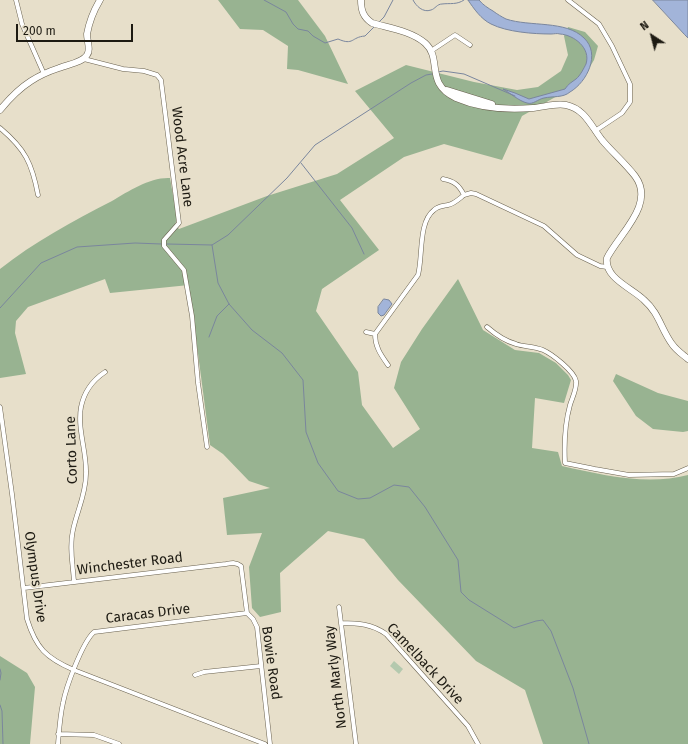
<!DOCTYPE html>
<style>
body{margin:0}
#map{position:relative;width:688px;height:744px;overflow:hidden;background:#e7dfca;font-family:"Fira Sans",sans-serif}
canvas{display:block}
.north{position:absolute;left:632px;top:16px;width:40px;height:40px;-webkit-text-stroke:3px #e7dfca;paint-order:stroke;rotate:324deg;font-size:11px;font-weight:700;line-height:16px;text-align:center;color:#1d1a12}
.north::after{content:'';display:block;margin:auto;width:14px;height:18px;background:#1d1a12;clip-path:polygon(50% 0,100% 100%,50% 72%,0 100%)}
.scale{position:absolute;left:16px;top:24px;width:117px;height:18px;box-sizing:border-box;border:2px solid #1d1a12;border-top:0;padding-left:5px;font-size:12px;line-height:14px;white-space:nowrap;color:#1d1a12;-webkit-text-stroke:3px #e7dfca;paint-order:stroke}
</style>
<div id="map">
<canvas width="688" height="744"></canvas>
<div class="north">N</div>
<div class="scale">200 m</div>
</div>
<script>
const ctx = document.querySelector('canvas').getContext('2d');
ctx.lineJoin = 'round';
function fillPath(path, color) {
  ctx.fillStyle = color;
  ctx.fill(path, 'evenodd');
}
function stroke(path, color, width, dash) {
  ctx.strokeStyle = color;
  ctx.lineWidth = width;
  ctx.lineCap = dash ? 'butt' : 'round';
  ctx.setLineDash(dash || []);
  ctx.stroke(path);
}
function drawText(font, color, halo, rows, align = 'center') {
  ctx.font = font + ' "Fira Sans",sans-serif';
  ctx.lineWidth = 4;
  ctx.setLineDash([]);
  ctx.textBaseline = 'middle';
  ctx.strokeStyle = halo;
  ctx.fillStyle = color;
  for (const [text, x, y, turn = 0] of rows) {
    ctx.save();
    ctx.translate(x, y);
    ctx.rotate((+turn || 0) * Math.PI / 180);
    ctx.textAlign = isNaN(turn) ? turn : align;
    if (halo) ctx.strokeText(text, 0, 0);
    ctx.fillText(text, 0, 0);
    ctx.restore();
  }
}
const green = new Path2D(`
 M394,661L403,669L399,674L390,666Z`);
const forest = new Path2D(`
 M218,0H298L325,36L348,84L298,70L287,69L288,46L263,30L240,29Z
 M568,27L585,32L598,46L594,60L585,75L566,91L522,116L502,160L444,144L404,157L340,200L379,250L322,289L316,311L358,372L362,405L393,448L420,429L394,388L401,362L422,329L458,279L483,330L515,350L539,353L556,363L568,375L571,380L564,403L535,398L532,448L558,452L562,466C603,475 647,486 688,475V744H543L525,690L476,661L398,580L364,539L328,531L280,573L281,612L260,617L252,608L249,567L262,533L227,535L223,498L270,488L249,481L223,454L210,445L189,285L110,293L105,279L28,307L16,321L15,333L26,374L0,378V269C34,242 73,221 112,201C129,191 150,177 170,178L177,218L175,225L179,229L267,196L337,174L394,138L355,91L406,65L474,82L517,90L538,87L561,71L568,55L564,36Z
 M616,374L658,393L688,401V431L683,432L653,429L636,416L613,381Z
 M0,656L27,673L35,687L30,744H0Z`);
const water = new Path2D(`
 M468,0H479C483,5 488,8 493,11C497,14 502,17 506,19C530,27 566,20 584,38C601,54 587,82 570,92C563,98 553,96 544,98C538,99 533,105 527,103C519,101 510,93 503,89L515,93L529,99L565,89C568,84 572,82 576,79C580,76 584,68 586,64C591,48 574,35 560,34C557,33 554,34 551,34C533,34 507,32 491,24C481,19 474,9 468,0Z
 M653,0H688V38L685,35Z
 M384,299L389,300L392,304L384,315L381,316L378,313V307Z`);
const stream = new Path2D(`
 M264,0L286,12L293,24L298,29L308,31L313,36L325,43L338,39C354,46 351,37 365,36L374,27
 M413,0C416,6 423,13 431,10C435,9 437,4 442,4C450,3 457,5 464,0
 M379,22L384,17L393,0
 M438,72L443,71L464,74L515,96
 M301,163L352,228L364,254
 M167,244L212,245L228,235L287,178L315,145L411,83L426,75L432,74
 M212,245L218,283L229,304L252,330L282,353L303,380L306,432L318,463L338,491L358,499L370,498L394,485L409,487L425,507L458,560L461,592L469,600L514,628L536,621L543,620L551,631L573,688L589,744
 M0,308L41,263L77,247L135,243L161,244
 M209,337L217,316L229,304
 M0,669L1,673L0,680
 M0,705L2,711L3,744`);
const street = new Path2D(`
 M16,0L22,24L44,74
 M568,0L599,24L612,46L630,84V102L622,113L595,131
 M431,51L455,35L470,45
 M84,59L123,69L144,71L157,75L161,80L179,223L164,240V246L184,270L192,316L198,383L207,447
 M0,128C25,149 32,163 38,195
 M443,179C454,181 459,185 464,195L471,193L476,194L544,226L577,255L600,266L607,267
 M487,327C495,334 505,341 516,344C524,347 534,346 543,350C552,354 574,371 576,381C577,389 572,398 570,405C565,423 564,444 565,463L595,469L629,475L674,474L688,468
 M366,332L375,334
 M388,365C381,355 375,347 375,334L418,275C423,257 418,222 434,210C438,206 443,206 448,205C454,204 459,199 464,195
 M0,407L12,494L27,619C36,648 46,658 74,670L265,744
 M74,582C73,565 69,547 73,530C77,511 86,494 86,474C87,452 77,429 81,407C84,392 93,380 105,372
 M24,588L226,564C232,563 236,562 241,566L247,613L253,619L257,627L270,744
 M339,607L356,744
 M341,623C358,623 372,624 386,634L468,726L478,744
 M195,675L204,672L261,666
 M58,734L94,735L119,744
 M58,744C59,731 60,716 63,703C66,687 82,643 94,632L247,613`);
const secondary = new Path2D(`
 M361,0C361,10 363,17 372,23C389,28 411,31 425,43C443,59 424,83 456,98C479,108 508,110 533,108C544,107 555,103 566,105C585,109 591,126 602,140C612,152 625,163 635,176C656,204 619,234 607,258C604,278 632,288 644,300C659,313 661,329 672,344C676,350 682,354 688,359
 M447,90L492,104
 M0,110C9,99 20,88 31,81C40,75 50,71 59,68C68,64 82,63 87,55C91,50 87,41 87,34C89,23 94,10 100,0`);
const streetNames = [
 ["Wood Acre Lane",182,157,83],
 ["Corto Lane",72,450,-92],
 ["Winchester Road",130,564,-7],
 ["Olympus Drive",35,577,82],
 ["Caracas Drive",148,614,-7],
 ["Bowie Road",271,663,82],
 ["Camelback Drive",425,664,47],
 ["North Marly Way",336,677,-97]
];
fillPath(green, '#b4c9ae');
fillPath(forest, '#98b391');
fillPath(water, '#a2b4d9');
stroke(water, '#7a869d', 1);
stroke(stream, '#7a869d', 1);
stroke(street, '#69614f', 5);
stroke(secondary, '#69614f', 7);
stroke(street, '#fff', 4);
stroke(secondary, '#fff', 6);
drawText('14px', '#1d1a12', '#e7dfca', streetNames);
</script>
